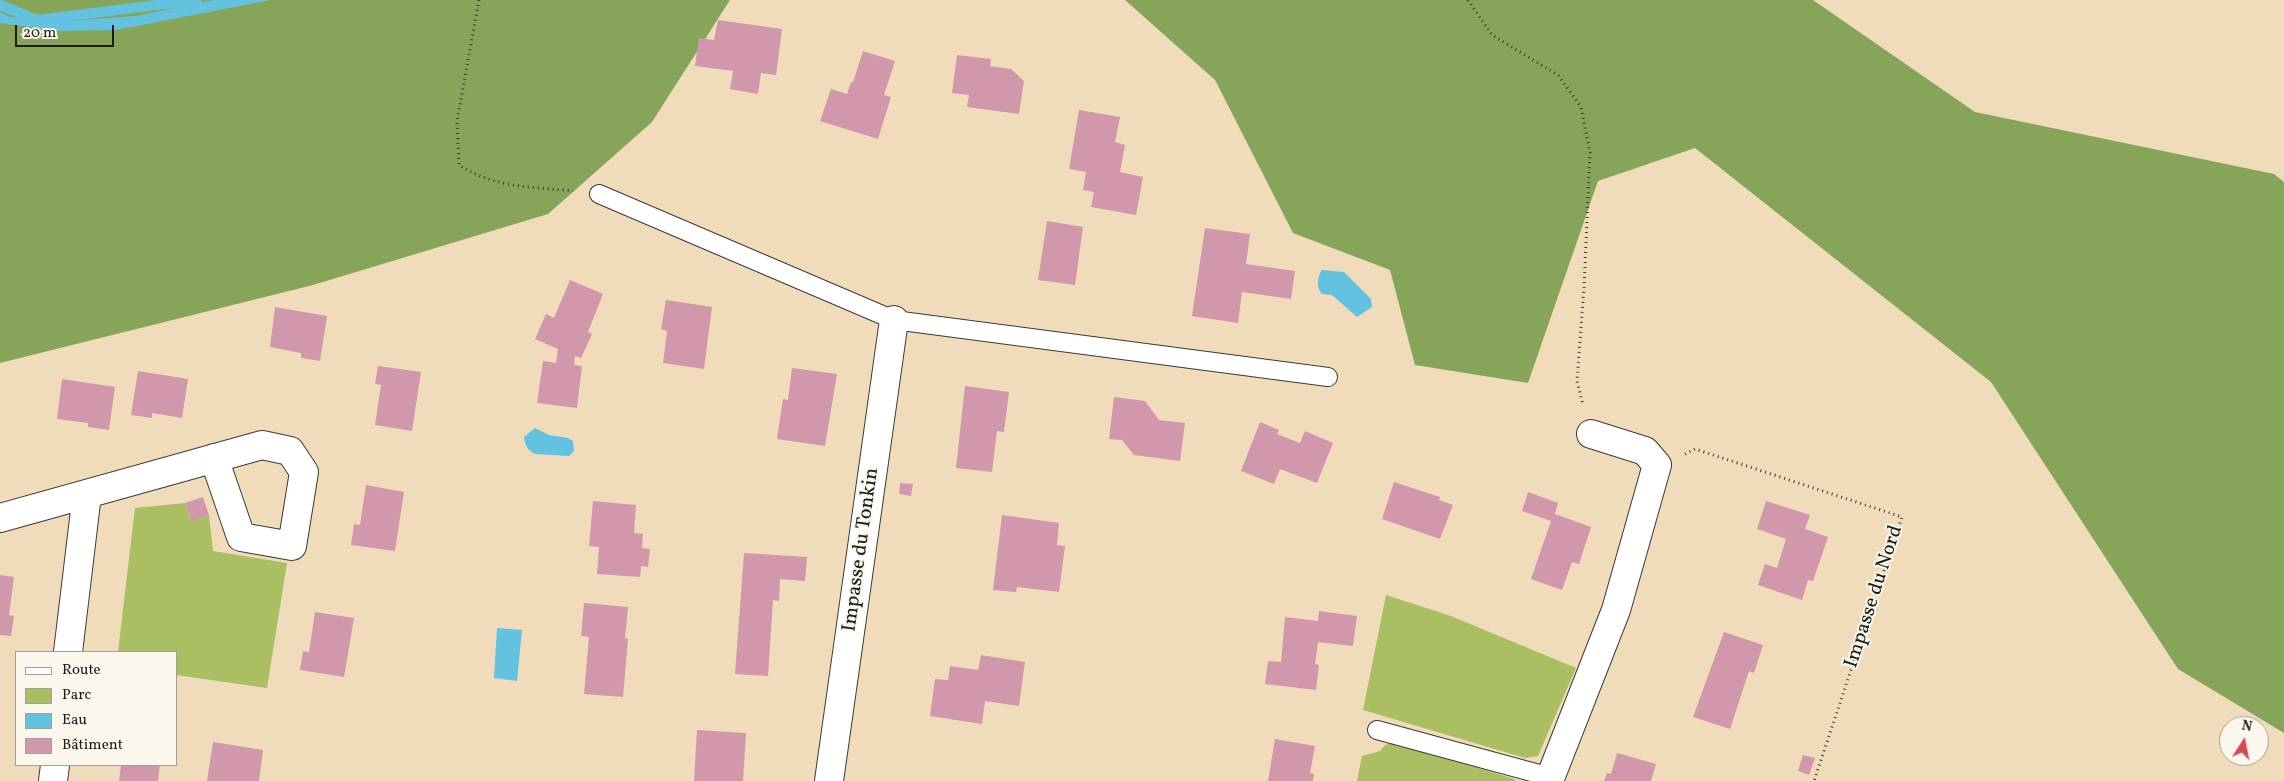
<!DOCTYPE html>
<meta charset="utf-8">
<style>
body{margin:0}
#map{position:relative;width:2284px;height:781px;overflow:hidden;background:#f0dcbb;font-family:Vollkorn,serif}
canvas{display:block}
.legend{position:absolute;left:15px;top:651px;width:162px;height:115px;box-sizing:border-box;background:#fbf7ec;border:1px solid #a29f99;margin:0;padding:6px 9px;list-style:none;font-size:15px;color:#1c1c1c}
.legend li{display:flex;align-items:center;gap:10px;height:25px}
.legend b{width:25px;border:1px solid #a29f99}
.north{position:absolute;left:2219px;top:716px;width:50px;height:50px;box-sizing:border-box;background:#fbf7ec;border:1px solid #a29f99;border-radius:50%;rotate:11deg;font-size:14px;font-weight:700;line-height:20px;text-align:center;color:#1c1c1c}
.north::after{content:'';display:block;margin:auto;width:18px;height:22px;background:#d1495b;clip-path:polygon(50% 0,100% 100%,50% 72%,0 100%)}
.scale{position:absolute;left:15px;top:25px;width:99px;height:22px;box-sizing:border-box;border:2px solid #1c1c1c;border-top:0;padding-left:6px;font-size:15px;line-height:18px;white-space:nowrap;color:#1c1c1c;-webkit-text-stroke:4px #fbf7ec;paint-order:stroke}
</style>
<div id="map">
<canvas width="2284" height="781"></canvas>
<ul class="legend">
<li><b style="height:6px;background:#fff"></b>Route</li>
<li><b style="height:14px;background:#aabe62"></b>Parc</li>
<li><b style="height:14px;background:#62c2e0"></b>Eau</li>
<li><b style="height:14px;background:#d197aa"></b>Bâtiment</li>
</ul>
<div class="north">N</div>
<div class="scale">20 m</div>
</div>
<script>
const ctx = document.querySelector('canvas').getContext('2d');
ctx.lineJoin = 'round';
function fillPath(path, color) {
  ctx.fillStyle = color;
  ctx.fill(path, 'evenodd');
}
function stroke(path, color, width, dash) {
  ctx.strokeStyle = color;
  ctx.lineWidth = width;
  ctx.lineCap = dash ? 'butt' : 'round';
  ctx.setLineDash(dash || []);
  ctx.stroke(path);
}
function drawText(font, color, halo, rows, align = 'center') {
  ctx.font = font + ' Vollkorn,serif';
  ctx.lineWidth = 4;
  ctx.setLineDash([]);
  ctx.textBaseline = 'middle';
  ctx.strokeStyle = halo;
  ctx.fillStyle = color;
  for (const [text, x, y, turn = 0] of rows) {
    ctx.save();
    ctx.translate(x, y);
    ctx.rotate((+turn || 0) * Math.PI / 180);
    ctx.textAlign = isNaN(turn) ? turn : align;
    if (halo) ctx.strokeText(text, 0, 0);
    ctx.fillText(text, 0, 0);
    ctx.restore();
  }
}
const green = new Path2D(`
 M185,503L191,521L209,515L213,551L287,563L267,688L176,675V652H118L135,508Z
 M1386,595L1451,616L1576,668L1538,756L1525,758L1363,710Z
 M1395,742L1514,779L1516,781H1357L1362,756L1380,751L1385,745Z`);
const forest = new Path2D(`
 M0,0H730L652,122L548,214L313,285L0,363Z
 M1125,0H1813L1975,112L2274,174L2284,182V733L2178,669L1991,382L1695,148L1598,181L1528,383L1415,365L1390,270L1293,233L1215,80Z`);
const water = new Path2D(`
 M214,0H271L116,30L59,31L0,23V12L10,17L66,21L136,16Z
 M1322,270L1344,272L1371,299L1372,307L1357,317L1332,295L1322,294C1316,288 1317,276 1322,270Z
 M535,428L549,435L568,438L573,441L574,451L569,456L535,454C527,450 525,445 524,437Z
 M497,628L522,630L517,681L494,678Z`);
const stream = new Path2D(`
 M0,5L37,20L197,0`);
const building = new Path2D(`
 M718,20L782,29L776,75L761,73L758,94L730,89L733,71L695,66L699,38L714,40Z
 M863,51L895,61L884,95L891,97L878,139L820,121L831,89L847,94L851,82H853Z
 M957,55L991,59L990,66L1011,69L1024,81L1019,114L967,107L969,95L952,93Z
 M1079,110L1120,117L1115,142L1125,145L1120,172L1143,177L1136,215L1091,207L1094,192L1083,190L1086,172L1069,169Z
 M1047,221L1083,227L1075,285L1038,280Z
 M1205,228L1250,234L1246,264L1295,271L1291,299L1242,292L1238,323L1192,316Z
 M570,280L603,294L588,332L592,334L581,358L575,356L574,365L582,366L577,408L537,403L543,361L556,363L558,349L535,339L546,314L554,318Z
 M666,300L712,307L704,369L663,363L667,331L661,329Z
 M275,307L327,316L320,361L301,358V353L270,347Z
 M378,366L421,372L412,431L375,425L381,385L375,384Z
 M792,368L837,374L825,446L777,439L783,399L788,400Z
 M138,371L188,379L182,418L152,413V418L131,415Z
 M62,379L115,387L109,430L88,427V423L57,419Z
 M965,386L1009,392L1004,432L997,431L992,472L956,468Z
 M1114,397L1145,401L1159,420L1185,423L1180,461L1134,455L1122,440L1109,439Z
 M1260,422L1279,430L1277,434L1300,443L1305,431L1333,443L1317,483L1280,469L1274,484L1241,471Z
 M1394,482L1440,497L1439,500L1453,505L1440,539L1382,519Z
 M900,483L913,484L911,496L899,494Z
 M366,485L404,492L395,551L351,545L354,524L360,525Z
 M1528,492L1558,503L1555,514L1591,527L1579,564L1572,562L1562,590L1531,579L1551,521L1522,511Z
 M203,497L209,515L191,521L185,503Z
 M593,501L636,505L634,533L643,534L642,548L650,549L648,567L641,566L640,577L597,574L599,547L589,546Z
 M1766,501L1810,515L1805,529L1828,537L1813,581L1808,580L1802,600L1758,585L1765,564L1777,568L1786,539L1757,529Z
 M1002,515L1059,523L1057,545L1065,546L1059,592L1017,587L1016,592L993,590Z
 M744,553L807,557L805,581L780,579L779,601L773,600L768,676L735,674Z
 M0,575L14,577L9,615L14,616L11,636L0,635Z
 M584,603L628,607L625,638L628,639L623,697L584,694L589,637L581,636Z
 M1319,611L1357,616L1353,646L1318,642L1315,664L1319,665L1316,690L1265,684L1268,661L1281,662L1285,617L1318,621Z
 M315,612L354,618L344,677L300,670L303,651L309,652Z
 M1724,632L1763,645L1754,673L1749,671L1730,729L1693,717Z
 M981,655L1025,662L1019,706L985,701L982,724L930,716L935,679L948,680L950,666L978,670Z
 M697,730L746,733L743,781H694Z
 M1275,739L1315,746L1310,773L1314,774L1313,781H1268Z
 M213,742L263,750L259,781H207Z
 M1617,753L1656,764L1651,781H1604L1607,773L1611,774Z
 M1803,755L1815,758L1809,775L1798,771Z
 M121,765H160L158,781H119Z`);
const path = new Path2D(`
 M479,0L457,121L459,165C494,188 533,187 573,191
 M1468,0L1492,35L1558,75L1581,107L1590,153L1584,287L1577,381L1583,405
 M1685,454L1695,449L1902,517L1814,781`);
const service = new Path2D(`
 M599,194L894,320L1328,377
 M1377,730L1550,777`);
const minor = new Path2D(`
 M0,518L262,445L290,451L304,472L292,546L241,537L214,458
 M68,652L87,494
 M53,781L55,765
 M829,781L894,320
 M1549,781L1616,610L1657,465L1645,451L1591,434`);
const streetNames = [
 ["Impasse du Tonkin",862,550,-82],
 ["Impasse du Nord",1875,597,-72]
];
fillPath(green, '#aabe62');
fillPath(forest, '#87a558');
fillPath(water, '#62c2e0');
stroke(stream, '#62c2e0', 10);
fillPath(building, '#d197aa');
stroke(service, '#3c3934', 20);
stroke(minor, '#3c3934', 30);
stroke(path, '#3c3934', 3, [1, 4]);
stroke(service, '#fff', 18);
stroke(minor, '#fff', 28);
drawText('20px', '#1c1c1c', '#fbf7ec', streetNames);
</script>
